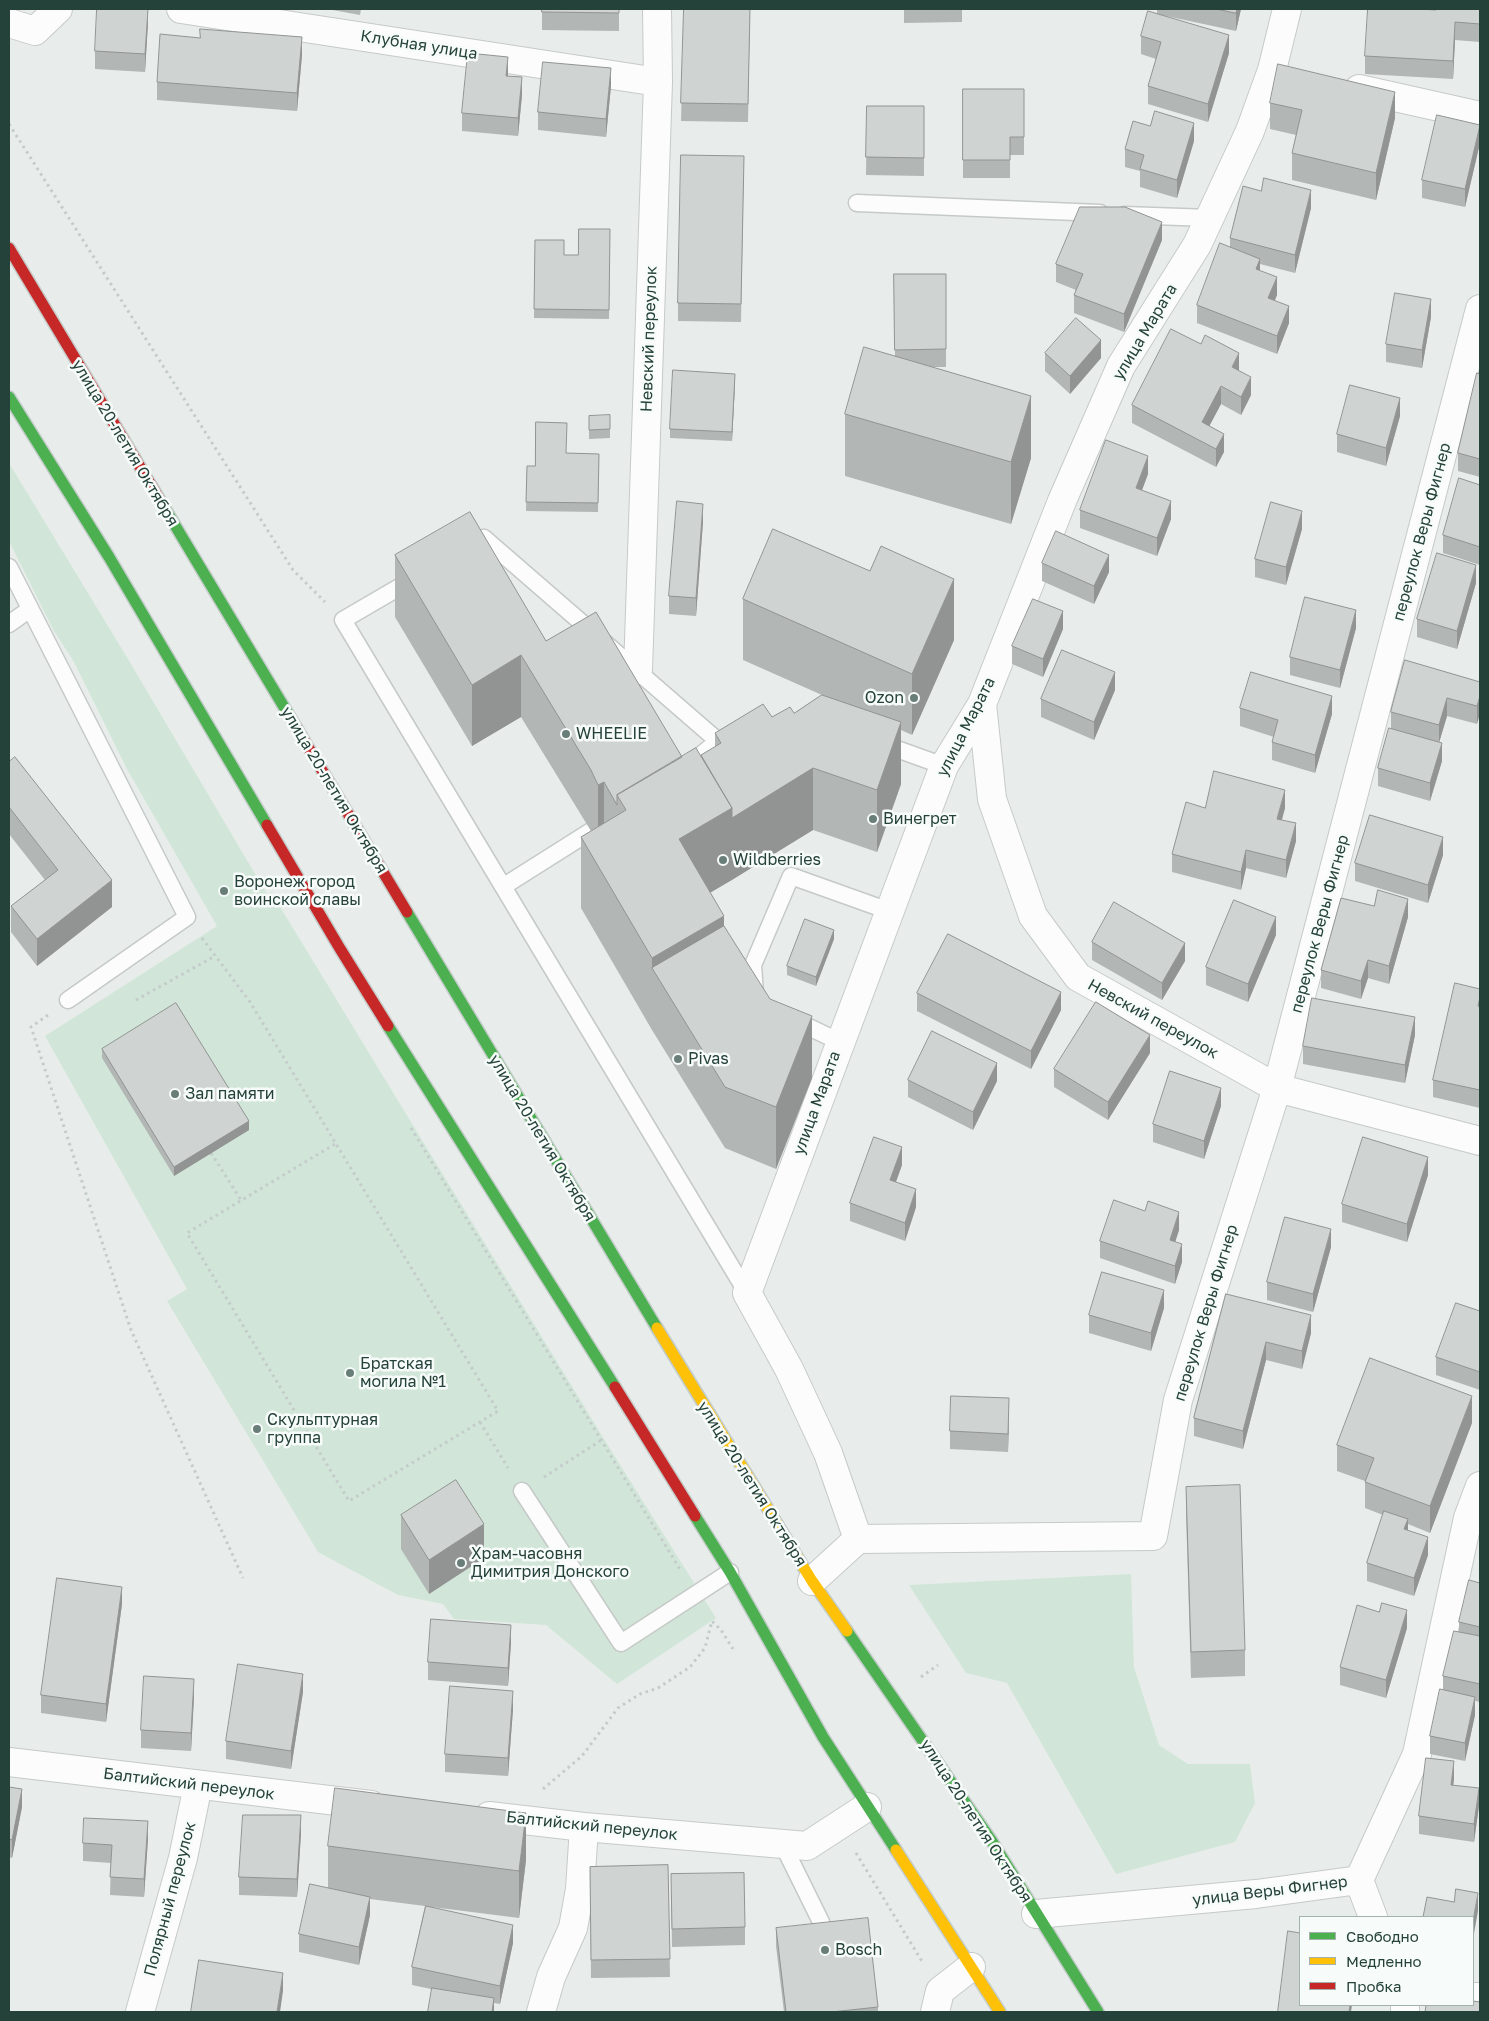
<!DOCTYPE html>
<meta charset="utf-8">
<style>
body{margin:0}
#map{position:relative;width:1489px;height:2021px;overflow:hidden;background:#e8edeb;font-family:"Golos Text",sans-serif}
canvas{display:block}
.frame{position:absolute;inset:0;border:10px solid #24423a;pointer-events:none}
.legend{position:absolute;left:1299px;top:1916px;width:175px;height:90px;box-sizing:border-box;background:#f7fbf9;border:1px solid #a3b1ad;margin:0;padding:6px 9px;list-style:none;font-size:15px;color:#24423a}
.legend li{display:flex;align-items:center;gap:10px;height:25px}
.legend b{width:25px;border:1px solid #a3b1ad}
</style>
<div id="map">
<canvas width="1489" height="2021"></canvas>
<div class="frame"></div>
<ul class="legend">
<li><b style="height:6px;background:#4caf50"></b>Свободно</li>
<li><b style="height:6px;background:#ffc107"></b>Медленно</li>
<li><b style="height:6px;background:#c62828"></b>Пробка</li>
</ul>
</div>
<script>
const ctx = document.querySelector('canvas').getContext('2d');
ctx.lineJoin = 'round';
function fillPath(path, color) {
  ctx.fillStyle = color;
  ctx.fill(path, 'evenodd');
}
function stroke(path, color, width, dash) {
  ctx.strokeStyle = color;
  ctx.lineWidth = width;
  ctx.lineCap = dash ? 'butt' : 'round';
  ctx.setLineDash(dash || []);
  ctx.stroke(path);
}
function drawText(font, color, halo, rows, align = 'center') {
  ctx.font = font + ' "Golos Text",sans-serif';
  ctx.lineWidth = 5;
  ctx.setLineDash([]);
  ctx.textBaseline = 'middle';
  ctx.strokeStyle = halo;
  ctx.fillStyle = color;
  for (const [text, x, y, turn = 0] of rows) {
    ctx.save();
    ctx.translate(x, y);
    ctx.rotate((+turn || 0) * Math.PI / 180);
    ctx.textAlign = isNaN(turn) ? turn : align;
    if (halo) ctx.strokeText(text, 0, 0);
    ctx.fillText(text, 0, 0);
    ctx.restore();
  }
}
const green = new Path2D(`
 M9,463L125,654L267,894L271,892L604,1439L716,1618L617,1684L546,1625L454,1619L443,1604L398,1595L318,1552L167,1301L187,1289L45,1036L217,926L127,769L74,662L54,631L9,541Z
 M1131,1574L1134,1667L1159,1745L1188,1764H1250L1255,1803L1235,1842L1116,1874L1007,1683L966,1673L909,1585Z`);
const path = new Path2D(`
 M9,124L293,570L325,602
 M202,938L250,1002L498,1411L349,1501L187,1233L335,1144
 M136,1000L215,956
 M48,1015L31,1027L131,1330L243,1578
 M411,1128L681,1571
 M211,1153L241,1200
 M480,1422L508,1468
 M544,1477L600,1441
 M921,1677L938,1665
 M543,1789L582,1756L618,1708L640,1694L658,1688L690,1667L705,1648L712,1621L721,1630L733,1649
 M856,1853L923,1963`);
const lane = new Path2D(`
 M857,203L1100,213
 M1124,215L1210,218
 M468,548L484,538L718,741L736,739
 M9,567L187,917L68,1000
 M415,578L343,620L747,1293
 M9,624L30,609
 M880,743L944,766
 M685,768L718,741
 M504,886L591,831
 M755,994L753,965L791,876L889,911
 M794,1020L840,1042
 M522,1491L621,1643L730,1572
 M782,1843L821,1922`);
const street = new Path2D(`
 M181,9L658,82
 M9,23L35,31L58,9
 M1359,89L1480,116
 M638,670L658,82L657,9
 M982,704L992,799L1033,916L1078,977L1277,1088L1480,1141
 M858,1539L1153,1536L1178,1400L1277,1088L1480,309
 M812,1581L858,1539L828,1453L789,1369L747,1293L944,766L982,704L1062,501L1121,366L1197,245L1250,131L1272,70L1287,9
 M9,1762L371,1805
 M489,1816L584,1827L807,1846L867,1807
 M1359,1880L1417,1754L1468,1518L1480,1486
 M1359,1880L1373,1917
 M1036,1914L1256,1894L1359,1880
 M1473,1997H1480
 M1405,2005V2012
 M140,2012L183,1858L198,1785
 M541,2012L551,1977L573,1928L580,1889L584,1827
 M935,2012L940,1991L971,1967`);
const fast = new Path2D(`
 M9,397L109,557L267,825
 M161,502L296,727
 M407,912L657,1328
 M388,1026L615,1387
 M695,1516L730,1572L823,1737L896,1850
 M847,1631L991,1840L1098,2012`);
const slow = new Path2D(`
 M657,1328L812,1581L847,1631
 M896,1850L1000,2012`);
const jam = new Path2D(`
 M9,248L161,502
 M296,727L407,912
 M267,825L339,947L388,1026
 M615,1387L695,1516`);
const wall = new Path2D(`
 M327,9H361L360,15Z
 M542,9H619V31L542,30Z
 M684,9H750L748,122L681,121Z
 M904,9H962V22L904,23Z
 M1157,9H1241L1236,31L1166,16L1229,53L1208,122L1148,104V86L1156,59L1141,54V36L1157,14Z
 M1480,9V42L1455,40L1453,79L1365,74V56L1436,10Z
 M148,23L145,72L95,69V51Z
 M302,55L297,111L157,100V82Z
 M508,76L522,95L518,136L462,131V113Z
 M611,86L606,137L538,130V112Z
 M963,89H1024V155H1010V178H963Z
 M1270,103L1395,118L1376,200L1292,180V153L1296,135L1270,129Z
 M867,106H924V176L866,175Z
 M1194,141L1177,198L1140,187V171L1125,167V149Z
 M1480,143L1465,207L1422,198V180Z
 M744,156L741,322L678,321V303Z
 M1311,208L1295,273L1260,264V271L1277,295L1275,300L1289,323L1277,354L1197,323V305L1230,247V238Z
 M610,229L609,319L534,318L535,240L564,255H578Z
 M1162,240L1124,332L1074,313V295L1076,290L1056,282V264Z
 M894,274H946V367H933L1031,458L1011,524L845,476V414L895,356Z
 M1431,317L1422,368L1386,362V344Z
 M1045,353L1101,358L1070,394L1045,371Z
 M1239,371L1251,395L1241,415L1221,404L1209,426L1224,452L1216,467L1132,423V405Z
 M1480,374V477L1458,471V453Z
 M735,383L732,441L670,438V429Z
 M589,416L610,429V438L589,439Z
 M1400,416L1386,466L1337,452V434Z
 M566,453L599,454L598,512L526,511L527,466H535Z
 M1148,474L1142,490L1171,519L1157,556L1080,528V510Z
 M1480,485V565L1443,553V535Z
 M703,522L696,616L669,614V596Z
 M1302,529L1286,585L1255,577V559Z
 M395,555L546,641L682,757L701,755L715,747V733L772,717L794,713L822,695L743,660V599L954,640L912,735L901,730V784L877,852L813,830L710,892L724,926L812,1078L776,1169L725,1148L652,1030L581,908V837L591,831L521,717L472,746L395,617Z
 M1042,563L1109,572L1094,604L1042,581Z
 M1476,583L1457,649L1417,637V619Z
 M1356,628L1340,688L1290,675V657Z
 M1063,629L1043,677L1012,664V646Z
 M1480,682L1477,724L1447,716L1439,742L1442,761L1430,801L1378,786V768L1391,728V712Z
 M1115,690L1094,740L1041,717V699Z
 M1240,708L1332,714L1315,773L1272,760V742L1274,737L1240,726Z
 M9,762L112,907L37,966L11,932V906L45,880L9,834Z
 M1205,808H1285L1282,820L1296,841L1286,878L1246,868L1241,890L1172,872V854Z
 M1443,855L1428,903L1355,881V863Z
 M1408,917L1389,984L1368,978L1361,999L1321,988V970Z
 M1276,935L1248,1002L1206,985V967Z
 M834,939L816,986L787,975V966Z
 M1092,942L1185,961L1162,1000L1092,960Z
 M1480,989V1108L1433,1097V1080Z
 M917,993L1061,1010L1031,1069L917,1011Z
 M1415,1035L1405,1083L1303,1064V1046Z
 M102,1049L249,1130L174,1176L102,1058Z
 M1150,1053L1108,1120L1054,1087V1069Z
 M908,1080L997,1081L973,1130L908,1097Z
 M1221,1106L1204,1159L1153,1142V1124Z
 M902,1165L896,1182L916,1207L905,1241L850,1221V1203Z
 M1428,1175L1407,1242L1342,1222V1204Z
 M1145,1211L1179,1230L1175,1242L1182,1262L1175,1284L1100,1258V1241Z
 M1331,1247L1313,1312L1267,1300V1282Z
 M1226,1294L1311,1333L1302,1369L1266,1360L1243,1449L1194,1436V1418Z
 M1164,1308L1151,1351L1089,1333V1315Z
 M1480,1311V1390L1436,1375V1357Z
 M1009,1416L1008,1452L950,1449V1431Z
 M1472,1423L1430,1533L1408,1524V1530L1428,1555L1414,1596L1367,1581V1563L1383,1515L1365,1508V1481L1337,1471V1445Z
 M1186,1487L1245,1650V1676L1191,1678L1186,1513Z
 M401,1515L484,1558L429,1594L401,1549Z
 M1480,1583V1702L1475,1701V1715L1465,1761L1430,1754V1736L1443,1690V1676L1459,1632V1622Z
 M122,1604L106,1722L41,1713V1695Z
 M1407,1628L1386,1698L1340,1685V1667Z
 M511,1643L508,1686L428,1680V1662Z
 M303,1692L291,1769L226,1759V1741Z
 M194,1697L191,1751L141,1748V1730Z
 M513,1709L508,1776L445,1772V1754Z
 M1454,1779L1453,1785L1479,1806L1474,1842L1419,1834V1816Z
 M9,1787L22,1807L12,1858L9,1857Z
 M301,1833L297,1897L239,1895V1877Z
 M148,1839L144,1897L110,1895L111,1863L83,1861V1843Z
 M328,1846L526,1860L519,1918L432,1907L513,1943L500,2004L494,2003V2012L431,1989L412,1985V1967L425,1906L370,1899V1915L359,1965L299,1952V1934L328,1888Z
 M668,1865L670,1977L591,1978L590,1867Z
 M671,1892L745,1927V1945L672,1947Z
 M776,1928L878,2007V2012H784L776,1946Z`);
const shadedWall = new Path2D(`
 M148,9V23L145,72V54Z
 M1237,9H1241L1236,31V13Z
 M1455,22V40L1453,79V61Z
 M1229,35V53L1208,122V104Z
 M302,37V55L297,111V93Z
 M508,57V75L506,94V76Z
 M611,68V86L606,137V119Z
 M522,77V95L518,136V118Z
 M1395,92V118L1376,200V173Z
 M1194,123V141L1177,198V180Z
 M1480,125V143L1465,207V189Z
 M1311,190V208L1295,273V255Z
 M1162,222V240L1124,332V314Z
 M1260,259V277L1256,269Z
 M1277,277V295L1268,316V298Z
 M1431,299V317L1422,368V350Z
 M1289,306V323L1277,354V336Z
 M1101,340V358L1070,394V376Z
 M1239,353V371L1232,367Z
 M735,374V383L732,441V432Z
 M1251,377V395L1241,415V397Z
 M1221,386V404L1202,440V422Z
 M1031,396V458L1011,524V462Z
 M1400,398V416L1386,466V448Z
 M1224,434V452L1216,467V449Z
 M1148,456V474L1136,506V488Z
 M1171,501V519L1157,556V538Z
 M703,504V522L696,616V598Z
 M1302,511V529L1286,585V567Z
 M1109,555V572L1094,604V586Z
 M1476,565V583L1457,649V631Z
 M954,579V640L912,735V674Z
 M1356,610V628L1340,688V670Z
 M1063,611V629L1043,677V659Z
 M521,655V717L472,746V685Z
 M1115,672V690L1094,740V722Z
 M1332,696V714L1315,773V755Z
 M1480,696V714L1477,724V706Z
 M1447,698V716L1439,743V725Z
 M901,722V784L877,852V790Z
 M1442,743V761L1430,801V783Z
 M813,768V830L732,880L679,911V839L732,808Z
 M604,782V843L598,847V785Z
 M1285,790V808L1277,836V819Z
 M1296,823V841L1286,878V860Z
 M1443,837V855L1428,903V885Z
 M1246,850V868L1241,890V872Z
 M112,880V907L37,966V939Z
 M1408,899V917L1389,984V966Z
 M724,916V987L652,968V958Z
 M1276,917V935L1248,1002V984Z
 M834,930V939L816,986V977Z
 M1185,943V961L1162,1000V983Z
 M1368,960V978L1361,999V981Z
 M1061,992V1010L1031,1069V1051Z
 M812,1016V1078L776,1169V1107Z
 M1415,1017V1035L1405,1083V1065Z
 M1150,1035V1053L1108,1120V1102Z
 M997,1063V1081L973,1130V1112Z
 M1221,1088V1106L1204,1159V1141Z
 M249,1121V1130L174,1176V1167Z
 M902,1147V1165L890,1198V1180Z
 M1428,1157V1175L1407,1242V1224Z
 M916,1189V1207L905,1241V1223Z
 M1179,1212V1230L1170,1258V1240Z
 M1331,1229V1247L1313,1312V1294Z
 M1182,1244V1262L1175,1284V1266Z
 M1164,1290V1308L1151,1351V1333Z
 M1311,1315V1333L1302,1369V1351Z
 M1266,1342V1360L1243,1449V1431Z
 M1472,1396V1423L1430,1533V1506Z
 M1009,1398V1416L1008,1452V1434Z
 M1408,1519V1537L1404,1529Z
 M484,1524V1558L429,1594V1560Z
 M1428,1537V1555L1414,1596V1578Z
 M122,1587V1604L106,1722V1704Z
 M1407,1610V1628L1386,1698V1680Z
 M511,1625V1643L508,1686V1668Z
 M303,1674V1692L291,1769V1751Z
 M194,1679V1697L191,1751V1733Z
 M513,1691V1709L508,1776V1758Z
 M1475,1697V1715L1465,1761V1743Z
 M1454,1761V1779L1451,1803V1785Z
 M1479,1788V1806L1474,1842V1824Z
 M22,1789V1807L12,1858V1840Z
 M526,1813V1860L519,1918V1871Z
 M301,1815V1833L297,1897V1879Z
 M148,1821V1839L144,1897V1879Z
 M1478,1893V1911L1473,1939V1921Z
 M370,1897V1915L359,1965V1947Z
 M513,1925V1943L500,2004V1986Z
 M283,1973V1991L280,2012H277Z
 M494,1998V2012H492Z
 M1350,2005H1352L1351,2012H1349Z`);
const building = new Path2D(`
 M97,9H148L145,54L95,51Z
 M542,9H619V13L542,12Z
 M684,9H750L748,104L681,103Z
 M1217,9H1237L1236,13Z
 M1368,9H1419L1436,10V9H1480V24L1455,22L1453,61L1365,56Z
 M1148,11L1229,35L1208,104L1148,86L1161,42L1141,36Z
 M200,29L302,37L297,93L157,82L160,34L200,38Z
 M468,53L508,57L506,76L522,77L518,118L462,113Z
 M543,62L611,68L606,119L538,112Z
 M1278,64L1395,92L1376,173L1292,153L1302,110L1270,103Z
 M963,89H1024V137H1010V160H963Z
 M867,106H924V158L866,157Z
 M1155,111L1194,123L1177,180L1140,169L1144,155L1125,149L1133,121L1150,126Z
 M1437,115L1480,125L1465,189L1422,180Z
 M681,155L744,156L741,304L678,303Z
 M1264,178L1311,190L1295,255L1230,238L1243,186L1261,191Z
 M1080,207H1125L1162,222L1124,314L1074,295L1083,274L1056,264Z
 M579,229H610L609,310L534,309L535,240H564V255H578Z
 M1220,243L1260,259L1256,269L1277,277L1268,298L1289,306L1277,336L1197,305Z
 M894,274H946V349L895,350Z
 M1395,293L1431,299L1422,350L1386,344Z
 M1076,318L1101,340L1070,376L1045,353Z
 M1171,329L1201,344L1205,335L1239,353L1232,367L1251,377L1241,397L1221,386L1202,422L1224,434L1216,449L1132,405Z
 M864,347L1031,396L1011,462L845,414Z
 M673,370L735,374L732,432L670,429Z
 M1477,373L1480,374V459L1458,453Z
 M1350,385L1400,398L1386,448L1337,434Z
 M610,415V429L589,430V416Z
 M536,422L567,423L566,453L599,454L598,503L526,502L527,466H535Z
 M1106,440L1148,456L1136,488L1171,501L1157,538L1080,510Z
 M1459,478L1480,485V547L1443,535Z
 M677,501L703,504L696,598L669,596Z
 M1271,502L1302,511L1286,567L1255,559Z
 M470,512L546,641L596,612L682,757L617,795V805L604,782L598,785L591,770L521,655L472,685L395,555Z
 M773,529L870,571L881,546L954,579L912,674L743,599Z
 M1056,531L1109,555L1094,586L1042,563Z
 M1437,553L1476,565L1457,631L1417,619Z
 M1305,597L1356,610L1340,670L1290,657Z
 M1033,599L1063,611L1043,659L1012,646Z
 M1062,650L1115,672L1094,722L1041,699Z
 M1405,660L1480,682V696L1477,706L1447,698L1439,725L1391,712Z
 M1251,672L1332,696L1315,755L1272,742L1278,720L1240,708Z
 M822,695L901,722L877,790L813,768L732,818V808L701,755L721,743L715,733L763,704L772,717L790,707L794,713Z
 M1389,728L1442,743L1430,783L1378,768Z
 M696,748L732,808L679,839L724,916L652,958L581,837L626,810L617,795Z
 M15,757L112,880L37,939L11,906L58,870L9,807V762Z
 M1214,771L1285,790L1277,819L1296,823L1286,860L1246,850L1241,872L1172,854L1186,802L1205,808Z
 M1370,815L1443,837L1428,885L1355,863Z
 M1378,890L1408,899L1389,966L1368,960L1361,981L1321,970L1341,898L1374,906Z
 M1234,900L1276,917L1248,984L1206,967Z
 M1114,902L1185,943L1162,983L1092,942Z
 M805,919L834,930L816,977L787,966Z
 M724,926L770,999L812,1016L776,1107L725,1087L652,968Z
 M948,934L1061,992L1031,1051L917,993Z
 M1455,983L1480,989V997L1478,1006L1480,1007V1090L1433,1080Z
 M1312,998L1415,1017L1405,1065L1303,1046Z
 M1096,1002L1150,1035L1108,1102L1054,1069Z
 M176,1003L249,1121L174,1167L102,1049Z
 M932,1031L997,1063L973,1112L908,1080Z
 M1170,1071L1221,1088L1204,1141L1153,1124Z
 M874,1137L902,1147L890,1180L916,1189L905,1223L850,1203Z
 M1363,1137L1428,1157L1407,1224L1342,1204Z
 M1114,1200L1145,1211L1148,1201L1179,1212L1170,1240L1182,1244L1175,1266L1100,1241Z
 M1285,1217L1331,1229L1313,1294L1267,1282Z
 M1102,1272L1164,1290L1151,1333L1089,1315Z
 M1226,1294L1311,1315L1302,1351L1266,1342L1243,1431L1194,1418Z
 M1456,1303L1480,1311V1372L1436,1357Z
 M1370,1358L1472,1396L1430,1506L1365,1482L1374,1458L1337,1445Z
 M951,1396L1009,1398L1008,1434L950,1431Z
 M456,1480L484,1524L429,1560L401,1515Z
 M1240,1485L1245,1650L1191,1652L1186,1487Z
 M1384,1511L1408,1519L1404,1529L1428,1537L1414,1578L1367,1563Z
 M57,1578L122,1587L106,1704L41,1695Z
 M1469,1580L1480,1583V1627L1459,1622Z
 M1382,1603L1407,1610L1386,1680L1340,1667L1357,1605L1379,1612Z
 M431,1619L511,1625L508,1668L428,1662Z
 M1454,1631L1480,1636V1684L1443,1676Z
 M238,1664L303,1674L291,1751L226,1741Z
 M144,1676L194,1679L191,1733L141,1730Z
 M450,1686L513,1691L508,1758L445,1754Z
 M1440,1689L1475,1697L1465,1743L1430,1736Z
 M1426,1758L1454,1761L1451,1785L1479,1788L1474,1824L1419,1816Z
 M9,1787L22,1789L12,1840L9,1839Z
 M335,1788L526,1813L519,1871L328,1846Z
 M243,1815H301L297,1879L239,1877Z
 M84,1818L148,1821L144,1879L110,1877L112,1845L83,1843Z
 M668,1865L670,1959L591,1960L590,1867Z
 M744,1873L745,1927L672,1929L671,1874Z
 M310,1884L370,1897L359,1947L299,1934Z
 M1456,1889L1478,1893L1473,1921V1917H1423L1427,1897L1454,1902Z
 M426,1906L513,1925L500,1986L412,1967Z
 M868,1918L878,2007L831,2012H786L776,1928Z
 M1288,1931L1300,1933V2005H1350L1349,2012H1278Z
 M199,1960L283,1973L277,2012H191Z
 M432,1988L494,1998L492,2012H428Z
 M1473,2001L1480,2002V2012H1425L1426,2005H1473Z`);
const markers = [
 [914,698,5,"#697e78"],
 [566,734,5,"#697e78"],
 [873,819,5,"#697e78"],
 [723,860,5,"#697e78"],
 [224,891,5,"#697e78"],
 [678,1059,5,"#697e78"],
 [175,1094,5,"#697e78"],
 [350,1373,5,"#697e78"],
 [257,1429,5,"#697e78"],
 [461,1563,5,"#697e78"],
 [825,1950,5,"#697e78"]
];
const streetNames = [
 ["Клубная улица",419,45,9],
 ["улица Марата",1145,332,-59],
 ["Невский переулок",649,339,-88],
 ["улица 20-летия Октября",125,443,59],
 ["переулок Веры Фигнер",1422,532,-75],
 ["улица Марата",966,727,-63],
 ["улица 20-летия Октября",334,790,59],
 ["переулок Веры Фигнер",1320,924,-75],
 ["Невский переулок",1153,1019,29],
 ["улица Марата",817,1103,-70],
 ["улица 20-летия Октября",542,1138,59],
 ["переулок Веры Фигнер",1206,1313,-73],
 ["улица 20-летия Октября",752,1484,58],
 ["Балтийский переулок",189,1784,7],
 ["улица 20-летия Октября",976,1821,57],
 ["Балтийский переулок",592,1826,6],
 ["улица Веры Фигнер",1270,1891,-7],
 ["Полярный переулок",170,1899,-75]
];
const poiNames = [
 ["Ozon",904,698,"right"],
 ["WHEELIE",576,734],
 ["Винегрет",883,819],
 ["Wildberries",733,860],
 ["Воронеж город",234,882],
 ["воинской славы",234,900],
 ["Pivas",688,1059],
 ["Зал памяти",185,1094],
 ["Братская",360,1364],
 ["могила №1",360,1382],
 ["Скульптурная",267,1420],
 ["группа",267,1438],
 ["Храм-часовня",471,1554],
 ["Димитрия Донского",471,1572],
 ["Bosch",835,1950]
];
fillPath(green, '#d1e6d8');
stroke(lane, '#c5cac8', 19);
stroke(street, '#c5cac8', 30);
stroke(fast, '#c3ccc9', 14);
stroke(slow, '#c3ccc9', 14);
stroke(jam, '#c3ccc9', 14);
stroke(path, '#c3ccca', 3, [2.5, 4]);
stroke(lane, '#fcfcfc', 16);
stroke(street, '#fcfcfc', 28);
stroke(fast, '#4caf50', 11);
stroke(slow, '#ffc107', 11);
stroke(jam, '#c62828', 11);
fillPath(wall, '#b2b6b5');
fillPath(shadedWall, '#919493');
fillPath(building, '#cfd4d2');
stroke(building, '#919493', 1);
for (const [x, y, r, color] of markers) {
  const dot = new Path2D();
  dot.arc(x, y, r, 0, 2 * Math.PI);
  ctx.fillStyle = color;
  ctx.fill(dot);
  stroke(dot, '#f7fbf9', 2);
}
drawText('16px', '#24423a', '#f7fbf9', streetNames);
drawText('16px', '#24423a', '#f7fbf9', poiNames, 'left');
</script>
